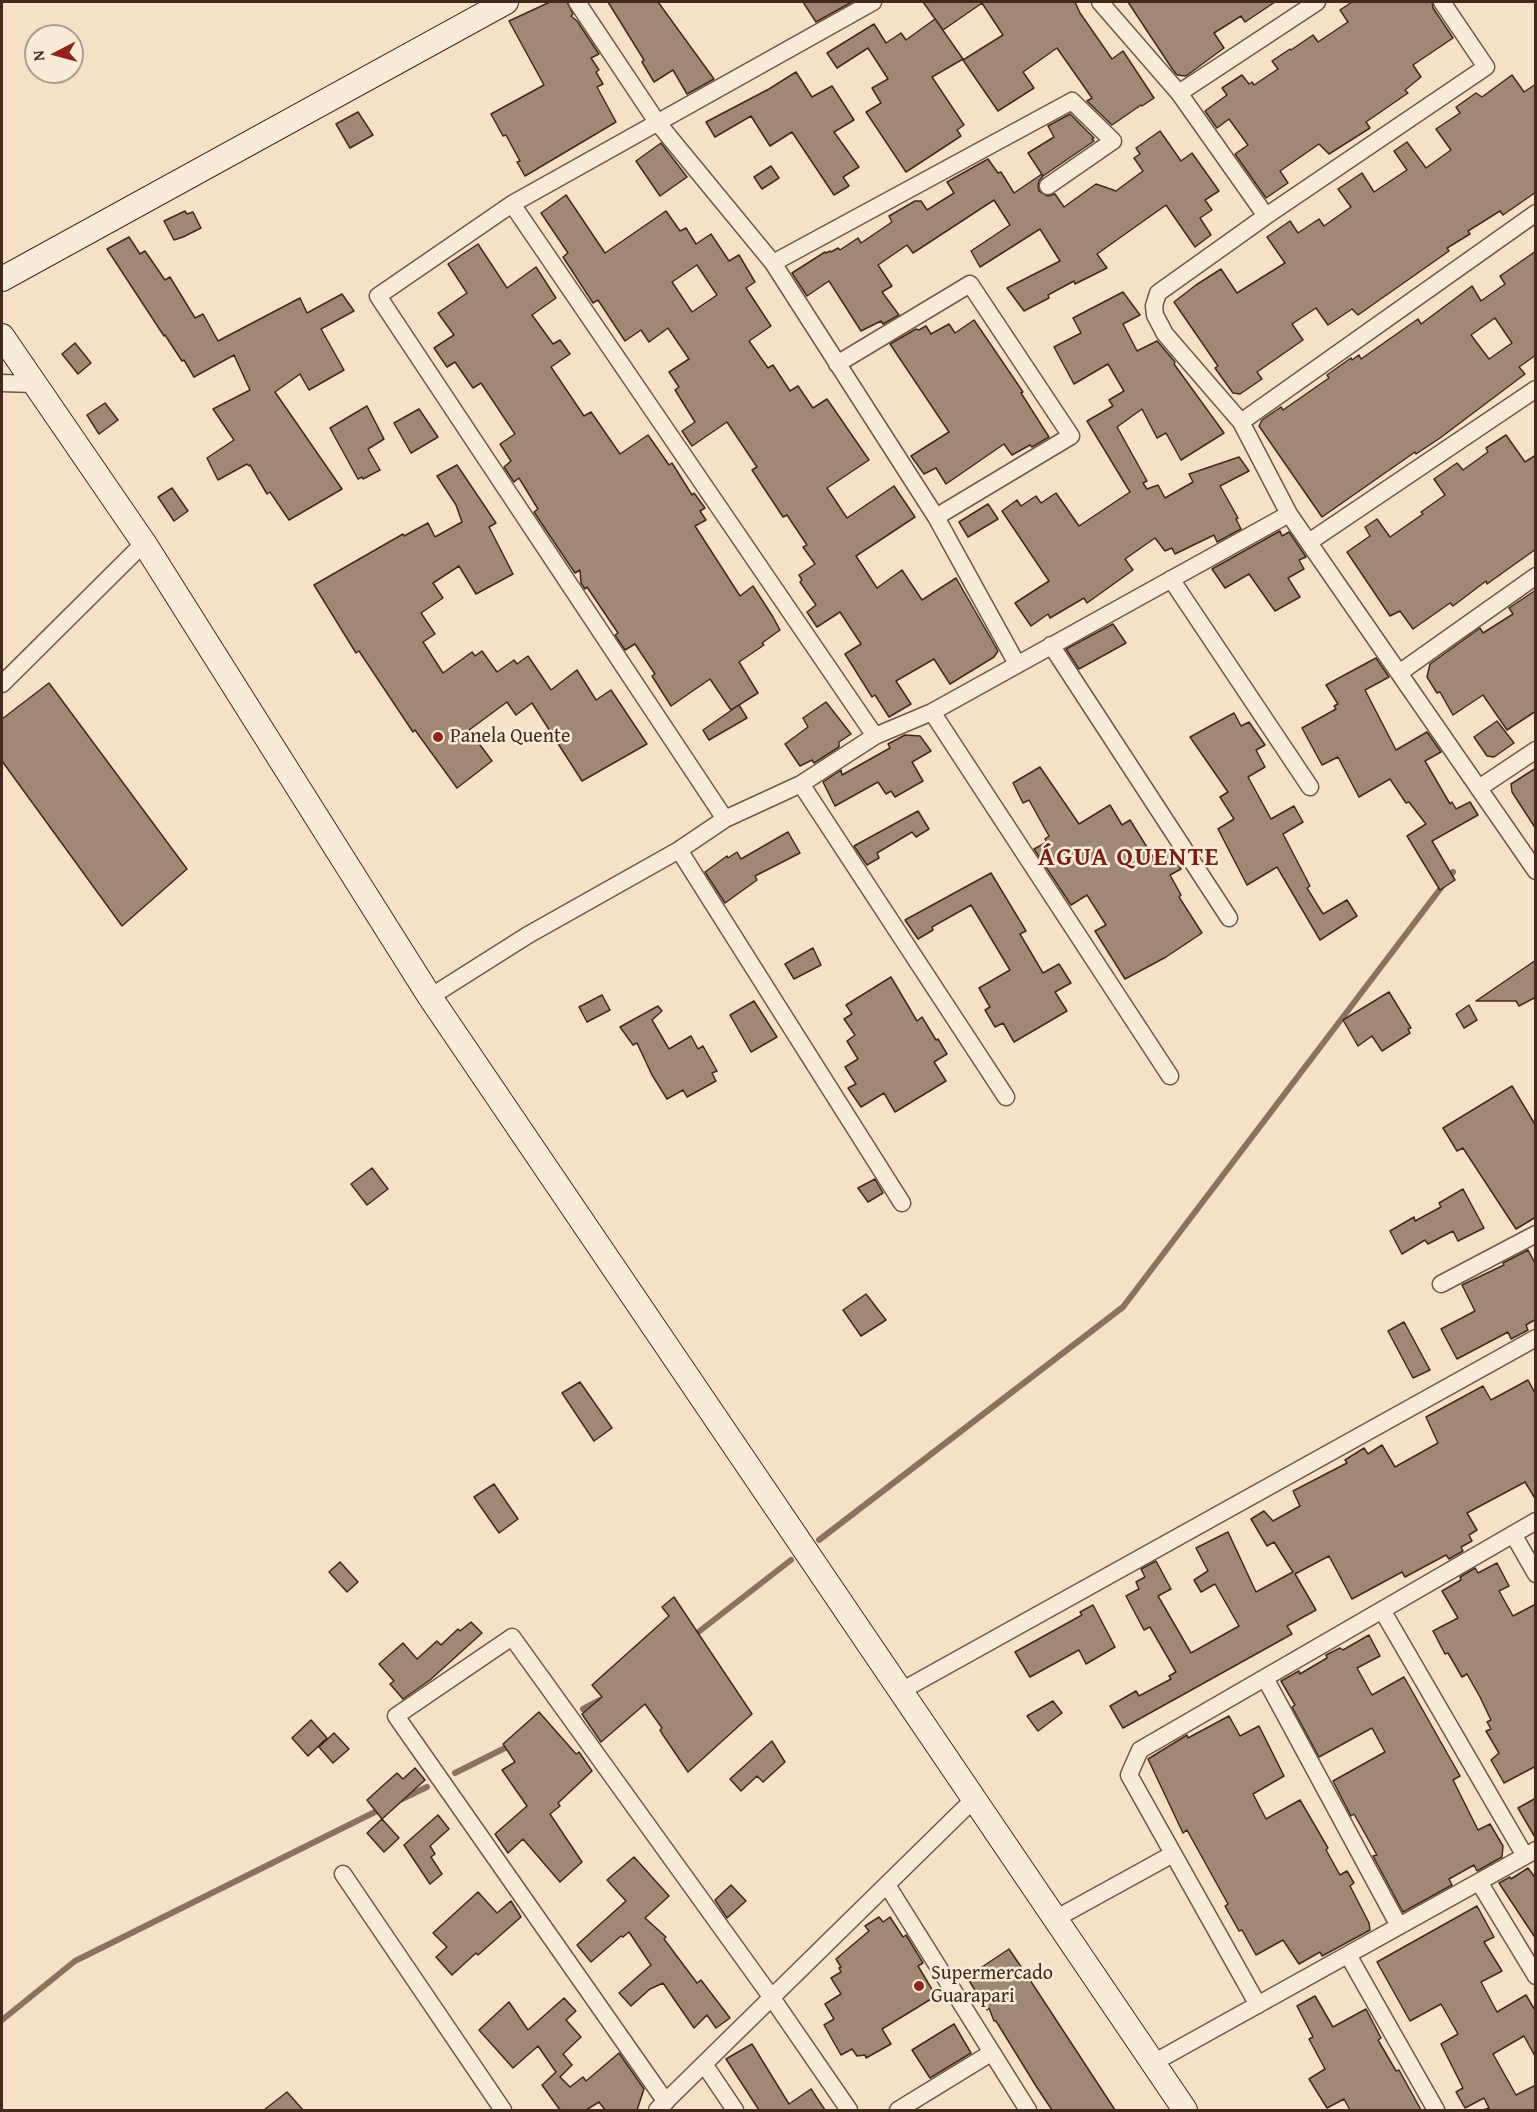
<!DOCTYPE html>
<meta charset="utf-8">
<style>
body{margin:0}
#map{position:relative;width:1537px;height:2112px;overflow:hidden;background:#f5e1c5;font-family:"Gentium Book Plus",serif}
canvas{display:block}
.frame{position:absolute;inset:0;border:3px solid #43291c;pointer-events:none}
.north{position:absolute;left:24px;top:24px;width:60px;height:60px;box-sizing:border-box;background:#f8ecd9;border:2px solid #b09e8d;border-radius:50%;rotate:264deg;font-size:16px;font-weight:700;line-height:24px;text-align:center;color:#43291c}
.north::after{content:'';display:block;margin:auto;width:21px;height:27px;background:#8f2418;clip-path:polygon(50% 0,100% 100%,50% 72%,0 100%)}
</style>
<div id="map">
<canvas width="1537" height="2112"></canvas>
<div class="frame"></div>
<div class="north">N</div>
</div>
<script>
const ctx = document.querySelector('canvas').getContext('2d');
ctx.lineJoin = 'round';
function stroke(path, color, width, dash) {
  ctx.strokeStyle = color;
  ctx.lineWidth = width;
  ctx.lineCap = dash ? 'butt' : 'round';
  ctx.setLineDash(dash || []);
  ctx.stroke(path);
}
function fillPath(path, color) {
  ctx.fillStyle = color;
  ctx.fill(path, 'evenodd');
}
function drawText(font, color, halo, rows, align = 'center') {
  ctx.font = font + ' "Gentium Book Plus",serif';
  ctx.lineWidth = 5;
  ctx.setLineDash([]);
  ctx.textBaseline = 'middle';
  ctx.strokeStyle = halo;
  ctx.fillStyle = color;
  for (const [text, x, y, turn = 0] of rows) {
    ctx.save();
    ctx.translate(x, y);
    ctx.rotate((+turn || 0) * Math.PI / 180);
    ctx.textAlign = isNaN(turn) ? turn : align;
    if (halo) ctx.strokeText(text, 0, 0);
    ctx.fillText(text, 0, 0);
    ctx.restore();
  }
}
const stream = new Path2D(`
 M819,1540L1123,1307L1453,872
 M692,1637L791,1560
 M583,1709L600,1700
 M455,1773L511,1745
 M400,1800L427,1787
 M2,2020L75,1961L383,1808`);
const building = new Path2D(`
 M550,2H567L573,14L571,16L577,21L599,54L591,58L599,70L596,72L603,84L597,87L616,122L525,176L517,162L520,161L506,135L503,136L491,114L544,85L509,21Z
 M608,2H658L714,79L687,94L673,70L654,82L642,62L644,60Z
 M803,2H852L816,22Z
 M923,2H1075L1080,13L1112,59L1123,51L1154,98L1142,106L1141,105L1112,125L1087,101L1092,98L1057,48L1023,72L1034,88L998,111L963,60L1003,35L982,3L943,30Z
 M1128,2H1275L1245,22L1241,16L1214,33L1224,48L1186,76L1177,75L1173,70Z
 M1352,2H1432L1433,8L1453,38L1413,65L1421,77L1405,90L1408,93L1366,122L1370,128L1329,154L1319,144L1280,171L1288,183L1266,198L1235,154L1248,145L1229,119L1217,128L1205,111L1227,95L1222,88L1242,75L1249,84L1252,82L1254,85L1278,69L1272,61L1290,49L1291,50L1313,35L1318,42L1348,22L1340,10Z
 M935,19L963,59L932,77L964,125L957,130L961,136L906,172L866,112L881,103L872,88L888,79L868,48L837,68L827,53L874,24L886,43L901,33L906,40Z
 M796,72L812,97L832,86L854,120L834,132L859,167L843,177L849,186L834,195L792,132L770,146L751,116L715,137L706,122L769,89Z
 M1512,75L1524,92L1536,84V192L1503,215L1500,211L1468,231L1470,234L1447,248L1449,251L1358,315L1352,309L1328,325L1316,308L1292,324L1303,340L1257,372L1262,379L1240,394L1233,393L1215,368L1218,366L1174,302L1196,285L1221,269L1237,293L1285,263L1267,237L1290,221L1298,233L1319,219L1324,226L1351,207L1338,189L1362,173L1374,192L1407,170L1394,151L1407,142L1426,168L1451,150L1436,129L1460,113L1456,107L1476,93L1482,97Z
 M358,112L373,135L350,148L336,124Z
 M1070,114L1094,138L1092,139L1094,141L1043,176L1028,153L1054,137L1048,126Z
 M1160,131L1181,161L1192,153L1219,191L1205,200L1212,210L1200,218L1211,235L1195,247L1166,205L1097,254L1107,268L1075,284L1074,281L1048,295L1049,298L1024,311L1007,288L1060,261L1040,229L980,267L971,251L1010,225L994,200L913,253L907,245L878,265L892,286L882,292L899,315L883,324L881,321L861,331L829,281L807,296L792,273L825,252L826,253L830,251L831,252L838,248L840,250L858,238L861,243L892,222L889,216L915,201H921L927,210L954,193L947,182L988,159L998,173L1001,172L1014,193L1042,174L1043,176L1039,181L1038,186L1039,191L1048,196L1055,194L1064,207L1096,184L1116,191L1143,171L1134,158L1140,154L1136,148Z
 M661,143L687,177L660,196L636,161Z
 M771,166L779,178L762,189L754,177Z
 M566,195L605,253L666,211L680,231L686,228L696,244L711,234L729,261L739,255L755,282L746,288L771,326L749,341L768,368L773,365L790,391L798,386L813,408L827,399L869,460L827,488L847,518L894,486L915,517L856,556L877,588L902,570L922,600L956,578L998,651L994,657L950,684L934,659L896,681L911,704L889,717L875,695L872,697L845,654L861,644L840,612L817,627L807,612L816,605L800,582L802,580L799,575L815,564L803,547L807,545L787,515L783,517L752,470L757,467L727,422L692,446L682,431L695,422L675,390L679,387L669,372L689,359L668,328L649,342L641,330L625,341L598,300L593,303L563,257L568,253L541,213ZM697,265L717,295L692,312L672,282Z
 M185,211L187,214L193,212L201,228L183,237L174,240L164,221Z
 M129,237L140,254L145,251L165,280L170,277L195,318L203,314L218,341L300,298L307,313L342,294L354,311L321,329L344,370L309,390L300,374L275,392L342,489L289,520L270,492L267,494L250,465L249,466L247,464L218,480L207,458L234,440L213,409L250,390L234,355L194,377L184,360L182,361L165,335L164,336L107,249Z
 M478,244L507,288L536,267L556,298L532,315L553,344L560,340L570,354L551,367L584,416L591,412L620,454L648,435L669,465L672,463L692,495L694,493L705,508L700,511L706,520L695,526L740,596L753,586L773,617L780,630L762,643L764,645L739,662L758,693L731,710L710,679L671,706L652,676L655,674L635,644L625,650L615,635L618,633L587,587L585,589L581,583L580,570L575,573L534,512L538,509L519,478L514,482L504,467L511,461L500,444L515,434L481,383L473,388L455,362L447,367L434,348L454,335L438,313L467,293L448,264Z
 M1536,251V355L1519,367L1525,374L1440,438L1416,454L1415,452L1322,517L1259,426L1262,420L1281,407L1283,410L1329,378L1327,375L1351,358L1352,360L1359,355L1361,359L1418,319L1421,324L1472,286L1481,301L1505,284L1500,276ZM1495,318L1512,343L1489,359L1471,335Z
 M1123,292L1140,315L1123,324L1137,351L1157,341L1175,362L1174,364L1224,433L1181,460L1166,433L1157,438L1142,409L1117,427L1147,481L1143,483L1147,489L1158,485L1165,498L1193,482L1189,474L1239,457L1249,471L1220,486L1238,518L1236,519L1241,529L1217,542L1214,535L1175,554L1172,548L1165,551L1155,538L1125,559L1133,570L1087,603L1084,598L1050,618L1048,614L1031,626L1015,603L1049,581L1002,511L1017,500L1021,506L1036,496L1041,503L1056,493L1079,526L1130,492L1087,421L1113,406L1109,400L1124,391L1108,364L1074,384L1054,347L1081,333L1073,318Z
 M974,320L1023,392L1021,393L1049,437L1032,447L1030,445L1012,455L1004,444L946,484L936,468L924,474L911,456L949,432L890,344L916,329L919,330L926,326L931,334L949,324L955,333Z
 M75,343L91,363L78,374L62,354Z
 M105,403L118,420L99,434L87,415Z
 M367,406L384,439L368,449L380,470L363,479L362,477L358,479L330,428Z
 M419,409L438,437L411,453L394,423Z
 M1506,435L1525,462L1536,455V549L1487,584L1486,581L1453,606L1450,603L1413,629L1400,611L1390,616L1347,552L1370,536L1365,527L1377,519L1390,537L1423,514L1421,512L1445,495L1434,479L1457,463L1463,470L1488,452L1486,448Z
 M457,465L496,523L489,527L513,574L476,594L459,566L433,583L443,598L421,613L435,634L423,642L443,673L472,652L475,656L482,651L497,672L514,660L517,664L528,656L551,690L577,670L596,700L611,690L647,744L582,781L532,703L516,715L507,702L469,730L492,761L457,788L415,730L413,732L359,651L356,653L314,585L403,534L404,536L428,523L435,537L462,522L456,505L437,476Z
 M172,488L188,511L174,521L158,497Z
 M988,504L998,519L968,537L959,522Z
 M1280,531L1282,536L1289,532L1306,557L1299,560L1304,569L1288,578L1300,597L1275,611L1249,574L1225,588L1212,569Z
 M1536,590V711L1507,730L1483,695L1453,715L1440,692L1437,693L1427,677L1430,664L1480,628L1483,633L1513,614L1509,608Z
 M1113,624L1126,643L1079,669L1066,649Z
 M1376,658L1389,677L1365,690L1396,750L1427,732L1441,752L1425,761L1450,804L1452,802L1456,809L1470,802L1478,815L1432,841L1455,880L1440,890L1407,836L1426,824L1409,802L1406,803L1390,779L1359,797L1338,757L1322,765L1302,728L1336,709L1334,706L1338,704L1326,685Z
 M49,683L187,869L122,926L2,761V719Z
 M826,702L851,734L839,742V747L814,763L812,760L800,766L785,744L808,727L803,718Z
 M739,705L747,718L709,740L703,730Z
 M1234,713L1241,726L1249,722L1265,745L1256,750L1265,767L1248,777L1271,819L1294,806L1303,822L1283,834L1310,886L1307,888L1323,914L1347,900L1357,916L1320,940L1277,867L1247,885L1218,829L1234,819L1220,797L1228,792L1190,737Z
 M1497,721L1514,743L1494,757L1487,756L1474,737Z
 M905,735L920,736L931,751L912,762L923,781L895,797L891,791L886,794L878,782L835,806L823,782L841,770L842,775L890,748L888,744Z
 M1040,767L1079,824L1110,805L1122,825L1130,820L1155,860L1168,850L1181,869L1170,875L1181,895L1179,897L1202,933L1166,957L1125,979L1095,931L1106,925L1087,895L1071,905L1034,849L1047,842L1045,839L1049,836L1029,800L1023,803L1013,783Z
 M1536,768V829L1512,792L1511,784Z
 M918,811L929,829L916,837L912,832L877,853L879,858L867,865L854,846Z
 M788,832L800,853L755,876L757,880L725,903L705,872L727,856L728,858L737,852L741,859Z
 M991,873L1026,931L1020,934L1043,973L1059,964L1071,983L1055,992L1067,1011L1014,1042L1003,1023L995,1027L985,1010L990,1007L979,988L1010,970L971,905L932,927L933,930L918,939L905,920Z
 M813,948L821,965L794,979L785,964Z
 M1536,960V997L1519,1006L1516,1001H1476Z
 M891,977L917,1021L922,1017L936,1040L938,1039L947,1054L934,1062L946,1081L895,1112L884,1093L861,1107L848,1088L856,1084L845,1067L858,1059L847,1041L855,1035L844,1019L852,1014L846,1005Z
 M1389,992L1411,1028L1408,1029L1410,1033L1382,1051L1372,1036L1358,1046L1343,1020Z
 M602,995L610,1010L587,1022L579,1007Z
 M754,1001L777,1037L751,1052L730,1015Z
 M1469,1005L1477,1020L1464,1028L1456,1014Z
 M658,1006L662,1011L652,1020L669,1049L691,1036L698,1049L703,1046L717,1071L712,1073L716,1081L687,1097L683,1090L667,1099L652,1075L637,1043L633,1045L620,1027Z
 M1512,1086L1536,1126V1217L1516,1229L1463,1148L1457,1151L1443,1128Z
 M372,1168L388,1189L367,1205L351,1184Z
 M875,1179L883,1193L868,1202L858,1188Z
 M1463,1189L1484,1228L1458,1241L1453,1231L1428,1244L1425,1240L1402,1254L1390,1231L1414,1217L1415,1221L1441,1207L1439,1203Z
 M1528,1250L1536,1265V1319L1526,1325L1528,1330L1511,1339L1508,1332L1457,1359L1441,1329L1475,1311L1462,1285L1504,1265L1503,1263Z
 M866,1294L886,1320L861,1336L843,1310Z
 M1404,1322L1430,1370L1413,1378L1388,1331Z
 M1528,1380L1536,1395V1500L1525,1482L1467,1513L1477,1530L1469,1535L1472,1541L1461,1547L1463,1551L1449,1559L1446,1555L1405,1577L1402,1572L1352,1599L1329,1556L1295,1574L1316,1610L1287,1626L1292,1634L1123,1728L1110,1706L1136,1691L1139,1696L1171,1679L1169,1676L1176,1672L1150,1627L1144,1630L1126,1596L1139,1589L1136,1582L1145,1577L1141,1569L1156,1561L1171,1589L1158,1596L1191,1653L1239,1626L1215,1584L1201,1592L1194,1580L1208,1571L1196,1548L1228,1532L1256,1592L1293,1572L1274,1542L1267,1546L1251,1519L1264,1511L1273,1521L1300,1506L1293,1491L1347,1463L1345,1460L1364,1448L1368,1454L1382,1445L1395,1467L1438,1443L1426,1417L1483,1386L1491,1400Z
 M580,1382L612,1428L594,1441L562,1393Z
 M494,1484L518,1519L499,1533L474,1497Z
 M340,1562L358,1582L347,1592L329,1572Z
 M1497,1563L1509,1586L1499,1591L1513,1616L1536,1604V1766L1504,1783L1491,1760L1499,1753L1486,1731L1491,1729L1487,1722L1491,1720L1480,1697L1467,1674L1462,1677L1448,1653L1445,1654L1433,1631L1458,1618L1442,1591L1461,1580L1460,1577L1475,1568L1478,1573Z
 M674,1597L752,1714L688,1772L663,1735L660,1730L662,1728L645,1704L601,1742L582,1714L602,1697L592,1685L669,1616L662,1607Z
 M1093,1605L1115,1647L1086,1664L1079,1650L1030,1677L1015,1652L1082,1615L1080,1612Z
 M471,1622L482,1633L430,1680L403,1699L390,1684L394,1681L379,1664L403,1643L417,1659L437,1641L441,1645L458,1629L460,1631Z
 M1369,1635L1380,1656L1357,1668L1372,1695L1404,1677L1460,1776L1453,1780L1478,1830L1490,1824L1503,1846L1502,1857L1477,1871L1474,1865L1449,1879L1452,1885L1403,1912L1373,1856L1377,1855L1354,1814L1351,1816L1333,1781L1385,1752L1372,1728L1319,1757L1292,1707L1295,1705L1281,1681L1299,1671L1300,1674L1327,1658L1326,1655L1340,1648L1343,1650Z
 M1053,1701L1062,1713L1038,1731L1027,1716Z
 M539,1712L576,1754L579,1752L592,1771L558,1803L560,1806L550,1814L582,1862L560,1882L523,1839L508,1853L495,1834L527,1806L502,1770L515,1762L503,1744Z
 M1229,1716L1240,1736L1259,1726L1284,1776L1253,1794L1266,1819L1300,1800L1328,1848L1326,1850L1340,1875L1347,1871L1354,1883L1350,1886L1369,1923L1370,1930L1322,1956L1320,1952L1299,1964L1283,1940L1256,1955L1242,1930L1239,1931L1225,1906L1228,1904L1187,1830L1183,1833L1148,1759L1187,1735L1188,1738Z
 M311,1720L327,1738L308,1756L292,1738Z
 M334,1733L349,1749L333,1763L319,1747Z
 M772,1741L785,1762L763,1782L757,1776L741,1791L730,1779Z
 M415,1768L425,1780L382,1819L367,1800L397,1773L403,1779Z
 M1536,1798V1839L1518,1808Z
 M438,1815L449,1829L430,1846L435,1854L431,1857L442,1874L430,1884L404,1845Z
 M382,1819L399,1838L384,1852L367,1833Z
 M634,1857L669,1896L645,1918L666,1937L664,1939L697,1983L701,1980L730,2018L716,2028L707,2015L694,2028L663,1983L650,1989L631,2006L619,1993L651,1965L629,1932L623,1937L621,1936L591,1962L577,1945L626,1901L607,1880Z
 M1528,1868L1536,1879V1939L1499,1883L1510,1877L1511,1879Z
 M731,1885L746,1901L727,1918L715,1900Z
 M478,1892L497,1913L511,1901L521,1917L478,1955L476,1953L452,1975L436,1957L447,1947L433,1933Z
 M1477,1906L1494,1937L1484,1942L1502,1971L1481,1982L1497,2012L1526,1995L1536,2012V2058L1524,2036L1493,2054L1516,2095L1536,2085V2110H1483L1489,2108L1484,2098L1465,2108L1456,2092L1463,2088L1441,2044L1458,2034L1441,2004L1410,2021L1377,1962Z
 M879,1917L883,1922L890,1917L903,1937L906,1935L923,1963L918,1966L936,1996L882,2029L891,2044L866,2058L865,2055L857,2056L852,2049L841,2055L824,2025L834,2019L825,2004L841,1994L831,1978L841,1972L839,1968L841,1967L836,1959L869,1931L865,1926Z
 M1009,1949L1030,1980L1115,2110H1052L1036,2086L996,2021H994L989,2008L987,2010L967,1977Z
 M1315,1996L1333,2027L1366,2009L1381,2038L1378,2040L1396,2071L1399,2070L1421,2110H1350L1344,2099L1327,2108L1309,2079L1325,2069L1309,2039L1313,2037L1297,2006Z
 M564,1998L576,2011L566,2020L581,2037L563,2054L572,2065L560,2077L570,2087L583,2077L586,2081L619,2053L644,2089L637,2110H605L599,2102L586,2110H560L542,2085L556,2072L538,2046L513,2068L479,2030L509,2002L528,2030Z
 M954,2024L971,2053L930,2078L912,2050Z
 M752,2044L789,2104L811,2089L825,2110H759L726,2059Z
 M287,2092L303,2110H264Z`);
const street = new Path2D(`
 M577,2L657,122L773,263L936,517L1017,664
 M1100,2L1179,93L1266,216
 M1442,2L1486,67L1266,216L1158,293L1154,306L1155,315L1165,334L1241,422L1289,514L1536,871
 M1179,93L1317,2
 M512,204L875,736
 M773,263L1072,101L1113,141L1048,186
 M837,364L970,284L1071,436L936,517
 M2,383L34,384
 M1241,422L1536,213
 M1309,542L1536,389
 M1171,579L1310,787
 M1051,645L1229,918
 M1399,673L1536,576
 M2,684L144,543
 M932,712L1170,1076
 M801,784L1006,1097
 M1479,788L1536,750
 M725,819L378,296L512,204L873,2
 M679,850L902,1203
 M430,997L528,935L679,850L725,819L801,784L875,736L932,712L1289,514
 M1441,1284L1536,1234
 M1513,1534L1536,1574
 M1382,1610L1525,1856
 M1265,1678L1399,1926
 M901,1691L1536,1338
 M343,1874L503,2110
 M1479,1882L1536,1976
 M887,1885L1028,2110
 M1055,1919L1173,1854
 M1348,1955L1436,2110
 M1258,2005L1129,1775L1140,1750L1536,1521
 M1153,2063L1536,1850
 M704,2064L735,2110
 M666,2102L396,1716L512,1637L772,1998L849,2110
 M657,2110L974,1799
 M898,2110L991,2053`);
const secondary = new Path2D(`
 M2,279L506,2
 M2,336L144,543L430,997L1185,2110`);
const markers = [
 [438,737,6,"#8f2418"],
 [919,1986,6,"#8f2418"]
];
const poiNames = [
 ["Panela Quente",450,737],
 ["Supermercado",931,1974],
 ["Guarapari",931,1997]
];
const districtNames = [
 ["ÁGUA QUENTE",1129,858]
];
stroke(stream, '#89725f', 6);
fillPath(building, '#a08974');
stroke(building, '#43291c', 1.5);
stroke(street, '#705746', 19);
stroke(secondary, '#43291c', 26);
stroke(street, '#f8ecd9', 16);
stroke(secondary, '#f8ecd9', 24);
for (const [x, y, r, color] of markers) {
  const dot = new Path2D();
  dot.arc(x, y, r, 0, 2 * Math.PI);
  ctx.fillStyle = color;
  ctx.fill(dot);
  stroke(dot, '#f8ecd9', 2);
}
drawText('20px', '#43291c', '#f8ecd9', poiNames, 'left');
ctx.letterSpacing = '1.5px';
drawText('bold 26px', '#7a1f14', '#f8ecd9', districtNames);
ctx.letterSpacing = '0px';
</script>
